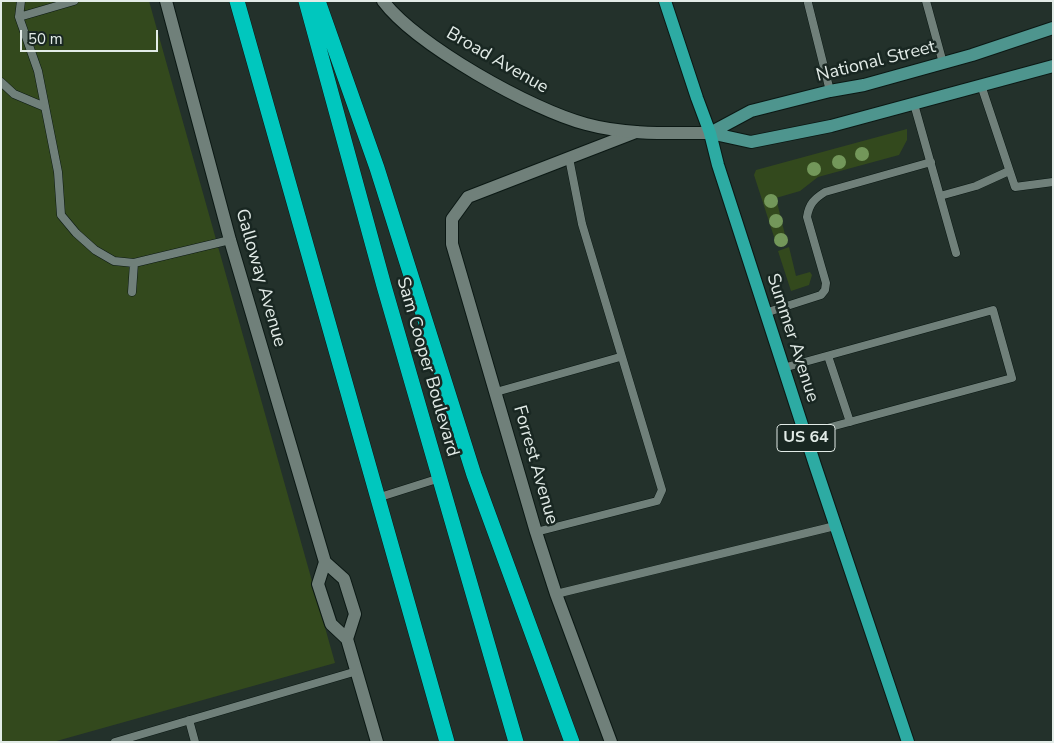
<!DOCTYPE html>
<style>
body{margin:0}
#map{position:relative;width:1054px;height:743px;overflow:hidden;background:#23312b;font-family:"Nunito Sans",sans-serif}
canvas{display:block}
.frame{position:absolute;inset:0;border:2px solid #e2ebe7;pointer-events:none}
.scale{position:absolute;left:20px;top:30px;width:138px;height:22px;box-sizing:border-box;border:2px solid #e2ebe7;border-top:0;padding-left:6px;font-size:15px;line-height:18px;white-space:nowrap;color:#e2ebe7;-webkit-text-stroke:4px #192722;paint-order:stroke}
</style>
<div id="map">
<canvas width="1054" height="743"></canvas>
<div class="frame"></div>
<div class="scale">50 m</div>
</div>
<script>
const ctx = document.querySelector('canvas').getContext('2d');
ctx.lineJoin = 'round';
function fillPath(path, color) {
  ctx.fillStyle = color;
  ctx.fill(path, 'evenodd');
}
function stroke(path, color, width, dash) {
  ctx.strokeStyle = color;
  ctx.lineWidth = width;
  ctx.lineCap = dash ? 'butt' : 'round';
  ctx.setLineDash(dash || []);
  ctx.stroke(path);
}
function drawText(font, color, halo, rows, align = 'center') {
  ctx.font = font + ' "Nunito Sans",sans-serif';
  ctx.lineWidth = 5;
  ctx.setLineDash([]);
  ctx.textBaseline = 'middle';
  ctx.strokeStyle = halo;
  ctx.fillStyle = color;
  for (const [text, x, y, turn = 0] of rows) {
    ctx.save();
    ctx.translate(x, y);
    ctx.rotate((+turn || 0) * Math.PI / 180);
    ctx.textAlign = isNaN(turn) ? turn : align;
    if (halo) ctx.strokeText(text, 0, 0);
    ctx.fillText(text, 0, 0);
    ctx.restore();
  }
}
const green = new Path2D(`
 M1,1H149L335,663L53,742H1Z
 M907,129V140L899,155L818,177L800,191L776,198L787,243L777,246L754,175L756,170Z
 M789,247L796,276L810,272L812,275L809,285L791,291L778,251Z`);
const service = new Path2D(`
 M21,1L19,17L38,71L58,172L61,215L76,233L95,250L114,261L134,263L230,240
 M926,1L943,63
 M808,3L830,91
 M19,17L74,1
 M1,82L14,94L45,107
 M981,85L1015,187L1053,182
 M914,104L956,253
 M940,196L976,186L1009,171
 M132,292L134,263
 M765,313L821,295L825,290L826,283L807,217C809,204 814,199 825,192L931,162
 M828,356L850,422
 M783,368L993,310L1012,378L805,434
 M496,392L620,357
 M377,498L440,478
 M536,532L657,501L662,490L582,224L569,158
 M556,594L835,526
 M189,720L195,742
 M115,742L357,671`);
const minor = new Path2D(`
 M166,1L230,240L325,562L318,584L331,624L347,639L377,742
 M325,562L344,579L355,614L347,639
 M611,742L556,594L536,532L452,244V219L468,197L636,132`);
const tertiary = new Path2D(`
 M383,1C416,45 532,110 586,124C626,135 669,133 710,133`);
const secondary = new Path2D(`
 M710,133L751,111L830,91L864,85L972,55L1053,28
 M710,133L751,142L831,126L1053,66`);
const primary = new Path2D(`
 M665,1L697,98L710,133L718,165L815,465L908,742`);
const motorway = new Path2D(`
 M237,1L447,742
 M306,1L384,286L516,742
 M318,1L377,168L474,475L572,742`);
const trees = [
 [862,154],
 [839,162],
 [814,169],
 [771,201],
 [776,221],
 [781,240]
];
const shields = [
 [806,438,58]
];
const shieldNames = [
 ["US 64",806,438]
];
const streetNames = [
 ["Broad Avenue",497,61,30],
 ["National Street",876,62,-14],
 ["Galloway Avenue",260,278,74],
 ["Summer Avenue",792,338,72],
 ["Sam Cooper Boulevard",427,367,74],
 ["Forrest Avenue",535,465,74]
];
fillPath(green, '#33491d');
stroke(service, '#0b1814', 9);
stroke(minor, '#0b1814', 14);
stroke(tertiary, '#0b1814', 14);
stroke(secondary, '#0b1814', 14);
stroke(primary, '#0b1814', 14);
stroke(motorway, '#0b1814', 16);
stroke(service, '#70807a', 8);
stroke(minor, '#70807a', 12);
stroke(tertiary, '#70807a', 12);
stroke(secondary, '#4e958e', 12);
stroke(primary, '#2daba3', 12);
stroke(motorway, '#00c7be', 15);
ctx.fillStyle = '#73975a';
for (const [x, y] of trees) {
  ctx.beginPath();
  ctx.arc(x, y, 7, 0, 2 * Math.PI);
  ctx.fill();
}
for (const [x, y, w] of shields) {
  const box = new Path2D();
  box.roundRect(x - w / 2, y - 13.5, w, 27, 4);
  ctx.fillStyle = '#192722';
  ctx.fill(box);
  stroke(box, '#e2ebe7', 1);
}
drawText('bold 16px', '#e2ebe7', null, shieldNames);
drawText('18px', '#e2ebe7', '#192722', streetNames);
</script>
